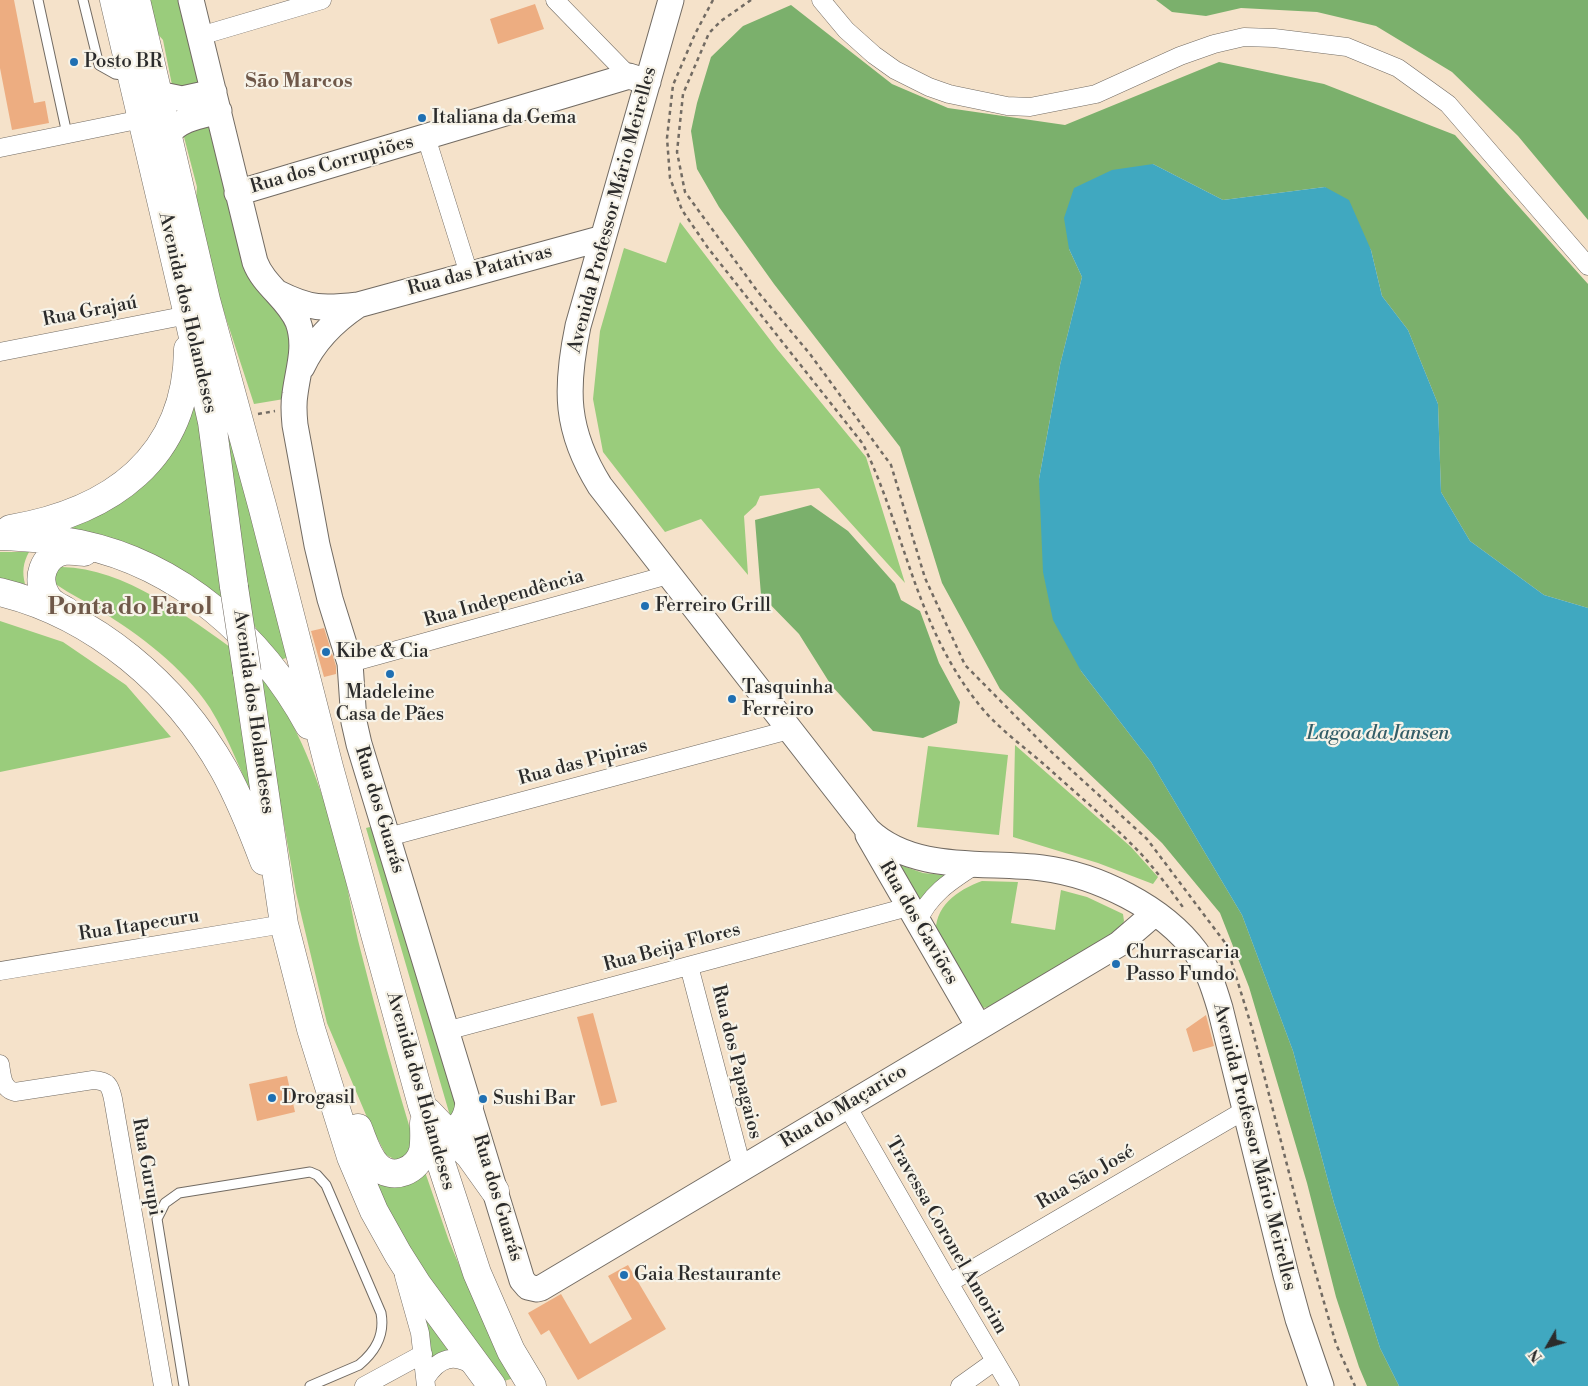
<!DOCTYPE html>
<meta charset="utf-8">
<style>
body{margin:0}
#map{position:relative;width:1588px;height:1386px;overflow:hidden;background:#f5e2ca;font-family:"Libre Bodoni",serif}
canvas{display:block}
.north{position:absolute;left:1523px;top:1321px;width:50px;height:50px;-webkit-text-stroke:4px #f7f3e8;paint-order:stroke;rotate:232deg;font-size:14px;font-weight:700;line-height:20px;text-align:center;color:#2b2b2b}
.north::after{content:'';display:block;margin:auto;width:18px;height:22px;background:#2b2b2b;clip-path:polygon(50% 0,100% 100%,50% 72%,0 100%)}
</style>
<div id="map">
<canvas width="1588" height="1386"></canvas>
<div class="north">N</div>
</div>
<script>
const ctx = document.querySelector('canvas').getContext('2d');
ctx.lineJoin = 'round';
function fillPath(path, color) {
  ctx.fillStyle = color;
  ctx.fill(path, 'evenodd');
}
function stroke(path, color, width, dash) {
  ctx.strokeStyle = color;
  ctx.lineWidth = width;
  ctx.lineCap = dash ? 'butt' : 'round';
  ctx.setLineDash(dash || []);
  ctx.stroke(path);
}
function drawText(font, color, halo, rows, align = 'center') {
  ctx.font = font + ' "Libre Bodoni",serif';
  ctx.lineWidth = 4.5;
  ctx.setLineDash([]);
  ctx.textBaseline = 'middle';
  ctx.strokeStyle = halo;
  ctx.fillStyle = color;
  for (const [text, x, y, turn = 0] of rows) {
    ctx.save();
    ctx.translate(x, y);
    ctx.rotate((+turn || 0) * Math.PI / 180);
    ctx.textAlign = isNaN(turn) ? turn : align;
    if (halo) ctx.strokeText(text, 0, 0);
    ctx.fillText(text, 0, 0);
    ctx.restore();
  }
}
const green = new Path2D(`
 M148,0H183L201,90L172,85L163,40L156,32Z
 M200,124L208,127L213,133L287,330L291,343L284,399L254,404L221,303L196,200L197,187L184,137L187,128Z
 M680,222L777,349L866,457L905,583L819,488L760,496L756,505L744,516L748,575L701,519L665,532L603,452L593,399L600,331L624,248L666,263Z
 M180,228L292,656L277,661L250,619Z
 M193,398L197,402L224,602L66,528Z
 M0,552H29C23,563 22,572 25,584L0,580Z
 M62,567C124,568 188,617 237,652L257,808C242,774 229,739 210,708C184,668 139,634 99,610C85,601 70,594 57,585L54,581L57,568Z
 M0,621L63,642L126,685L171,737L0,772Z
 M257,669C298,720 322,788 339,851C348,884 352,918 361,952C377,1016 395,1079 414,1142L405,1156L396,1160L386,1155L369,1122L327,1023L296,893Z
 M1015,745L1131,847L1158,877L1153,884L1098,863L1013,837Z
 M928,746L1008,755L999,835L917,827Z
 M374,826L459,1117L453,1126L366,828Z
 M900,865L923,873L944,875V877L921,904Z
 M982,881L1018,882L1011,923L1055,930L1061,890L1087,897L1123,914L1124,921L1121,928L993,1006L983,1008L936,936C933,907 957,890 982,881Z
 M424,1169L449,1241L479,1312L514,1378L504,1381C458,1317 407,1256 377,1184L394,1186Z
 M426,1314L455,1352L427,1365L423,1327Z`);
const forest = new Path2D(`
 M1156,0H1588V220L1518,136L1452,72L1376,26L1317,12L1241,8L1206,16L1172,12Z
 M791,5L892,84L948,108L1065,125L1219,62L1324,84L1455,135L1588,284V608L1544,595L1470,541L1441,492L1438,404L1408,330L1382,296L1371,250L1325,187L1223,200L1153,164L1069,249L1082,277L1060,365L1039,479L1081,671L1151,762L1242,915L1293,1051L1334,1203L1380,1348L1399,1386H1367L1359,1367L1336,1297L1307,1183L1249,987L1220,913L1162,843L1000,689L942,583L900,447L774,284L719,207L697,169L691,131L697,103L711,57L743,26Z
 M811,505L848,531L895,584L901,600L920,611L939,663L960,702L957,723L923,738L873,731L831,685L799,634L761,595L755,520Z`);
const water = new Path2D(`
 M1153,164L1223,200L1325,187L1349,200L1371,250L1382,296L1408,330L1438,404L1441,492L1470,541L1544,595L1588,608V1386H1399L1380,1348L1334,1203L1293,1051L1242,915L1151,762L1081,671L1053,620L1043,572L1039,479L1060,365L1082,277L1069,249L1064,218L1074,188L1112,170Z`);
const building = new Path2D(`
 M0,0H14L34,103L45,101L49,123L12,130L0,68Z
 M535,4L544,29L498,44L490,19Z
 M324,628L336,666V674L324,677L311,631Z
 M593,1013L617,1102L601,1106L577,1017Z
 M1206,1015L1214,1046L1193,1052L1186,1029Z
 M287,1076L295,1112L257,1121L249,1084Z
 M628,1265L666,1329L578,1380L549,1330L541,1335L528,1313L561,1294L590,1344L632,1319L608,1276Z`);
const path = new Path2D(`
 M713,0L695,34L673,85L667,138L670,178L682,210L708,248L863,444C905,531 915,623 977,702C995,726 1023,746 1046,766C1079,796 1113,824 1143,856C1158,873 1172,892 1185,910
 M751,0L721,21L709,33L683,94L677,152L685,192L758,292L810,354L891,465L925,578L965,665L1046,747L1147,839L1226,944L1252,1028L1307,1243L1336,1344L1355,1386
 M258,414L275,411`);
const lane = new Path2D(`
 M38,0L67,134
 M83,0L99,65L115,74L129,76
 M184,1386L157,1219L165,1203L179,1193L310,1172L317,1175L326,1185L381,1313C385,1335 376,1351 359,1365L310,1386`);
const street = new Path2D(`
 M555,0L629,76
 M821,0L846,30L874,55L895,70L929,87L949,94L1007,106L1030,107L1096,94L1180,56L1214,44L1244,37L1274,38L1347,47L1398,68L1448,104L1588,266
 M200,36L322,0
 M426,137L469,274
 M0,148L142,119
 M0,352L188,315
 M350,663L668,575
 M388,837L789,730
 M917,923C929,894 952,880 977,864
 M689,966L742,1168
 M0,971L284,924
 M446,1031L908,907
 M0,1064C2,1076 2,1089 15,1092L93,1080C108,1081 110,1085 113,1099L163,1386
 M847,1106L949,1283L1010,1386
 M404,1276L420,1333L426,1386
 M949,1283L1245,1110
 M426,1378C439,1357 455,1353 475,1367
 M364,1386L423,1354
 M960,1386L995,1361`);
const secondary = new Path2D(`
 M191,0L255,262C264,286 288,298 298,322C307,347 298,369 295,394C293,405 294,415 295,425L317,545L330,599L350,663L354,722L359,744L522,1280L528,1287L537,1289L541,1288L1119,944L1155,913
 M671,0L578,326C565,389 565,430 600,486L868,830C913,873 984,861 1042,868C1097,875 1163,907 1196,952C1208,969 1214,988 1220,1008L1286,1275L1298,1319L1321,1386
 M158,94L182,99L214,92
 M168,134C181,118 200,116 219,111
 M237,193L629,76L648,82
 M278,293C310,309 323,309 358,305L603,238
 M302,367C314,341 334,321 358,305
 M868,835L979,1027`);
const primary = new Path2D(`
 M114,0L188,315L212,422L234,587
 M136,0L206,300L263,509L329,767L422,1105L477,1273L511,1351L532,1386
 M10,529C110,512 187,459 188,349
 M0,536C27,537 54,539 80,544C180,565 261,637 309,725
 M0,592C95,615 176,685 224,770C240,799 252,829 264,861
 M66,611C59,607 51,604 47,597C35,580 43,555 64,551C70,550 77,551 84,552
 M247,672L284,924L311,1029L351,1157L374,1211L398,1254L417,1284L492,1386
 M428,1112L470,1156L495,1191
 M358,1128C363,1140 367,1156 377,1166C393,1182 418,1170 423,1151C425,1142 424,1132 424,1123
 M445,1132C460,1132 467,1118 469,1106`);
const primaryBridge = new Path2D(`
 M234,587L247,672`);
const markers = [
 [74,62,5,"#1f6fb2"],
 [422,118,5,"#1f6fb2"],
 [645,606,5,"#1f6fb2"],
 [326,652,5,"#1f6fb2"],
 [390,674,5,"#1f6fb2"],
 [732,699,5,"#1f6fb2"],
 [1116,964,5,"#1f6fb2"],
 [272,1098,5,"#1f6fb2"],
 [483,1099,5,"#1f6fb2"],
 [624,1275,5,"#1f6fb2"]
];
const poiNames = [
 ["Posto BR",84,62],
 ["Italiana da Gema",432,118],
 ["Ferreiro Grill",655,606],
 ["Kibe & Cia",336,652],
 ["Tasquinha",742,688],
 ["Ferreiro",742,710],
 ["Madeleine",390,693,"center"],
 ["Casa de Pães",390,715,"center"],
 ["Churrascaria",1126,953],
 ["Passo Fundo",1126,975],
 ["Drogasil",282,1098],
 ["Sushi Bar",493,1099],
 ["Gaia Restaurante",634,1275]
];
const streetNames = [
 ["Rua dos Corrupiões",332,165,-16],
 ["Avenida Professor Mário Meirelles",613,210,-75],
 ["Rua das Patativas",480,271,-15],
 ["Rua Grajaú",90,312,-11],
 ["Avenida dos Holandeses",187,313,77],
 ["Rua Independência",504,599,-16],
 ["Avenida dos Holandeses",253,712,82],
 ["Rua das Pipiras",583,763,-15],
 ["Rua dos Guarás",379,810,73],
 ["Rua dos Gaviões",918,923,60],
 ["Rua Itapecuru",139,926,-9],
 ["Rua Beija Flores",672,948,-15],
 ["Rua dos Papagaios",736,1062,76],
 ["Avenida dos Holandeses",420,1091,74],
 ["Rua do Maçarico",844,1107,-31],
 ["Avenida Professor Mário Meirelles",1254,1147,76],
 ["Rua Gurupi",146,1167,80],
 ["Rua São José",1086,1178,-30],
 ["Rua dos Guarás",497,1198,73],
 ["Travessa Coronel Amorim",946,1236,60]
];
const neighbourhoodNames = [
 ["São Marcos",299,82]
];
const waterNames = [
 ["Lagoa da Jansen",1378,734]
];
const districtNames = [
 ["Ponta do Farol",130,608]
];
fillPath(green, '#9acc7c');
fillPath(forest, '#7bb06c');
fillPath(water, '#40a8c0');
fillPath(building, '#edad81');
stroke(lane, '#726b63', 11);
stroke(street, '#726b63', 19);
stroke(secondary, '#726b63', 27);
stroke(primary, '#726b63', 29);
stroke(path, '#726b63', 2.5, [4, 4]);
stroke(lane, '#fff', 9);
stroke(street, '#fff', 18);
stroke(secondary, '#fff', 25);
stroke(primary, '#fff', 28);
stroke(primaryBridge, '#726b63', 29, []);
stroke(primaryBridge, '#fff', 28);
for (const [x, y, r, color] of markers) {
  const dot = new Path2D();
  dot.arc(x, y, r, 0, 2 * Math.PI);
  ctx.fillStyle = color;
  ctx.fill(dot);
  stroke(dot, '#f7f3e8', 2);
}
drawText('19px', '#2b2b2b', '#f7f3e8', poiNames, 'left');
drawText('19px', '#2b2b2b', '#f7f3e8', streetNames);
drawText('bold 20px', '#6f5849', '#f7f3e8', neighbourhoodNames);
drawText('italic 20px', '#335d67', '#f7f3e8', waterNames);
drawText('bold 24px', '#6f5849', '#f7f3e8', districtNames);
</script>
